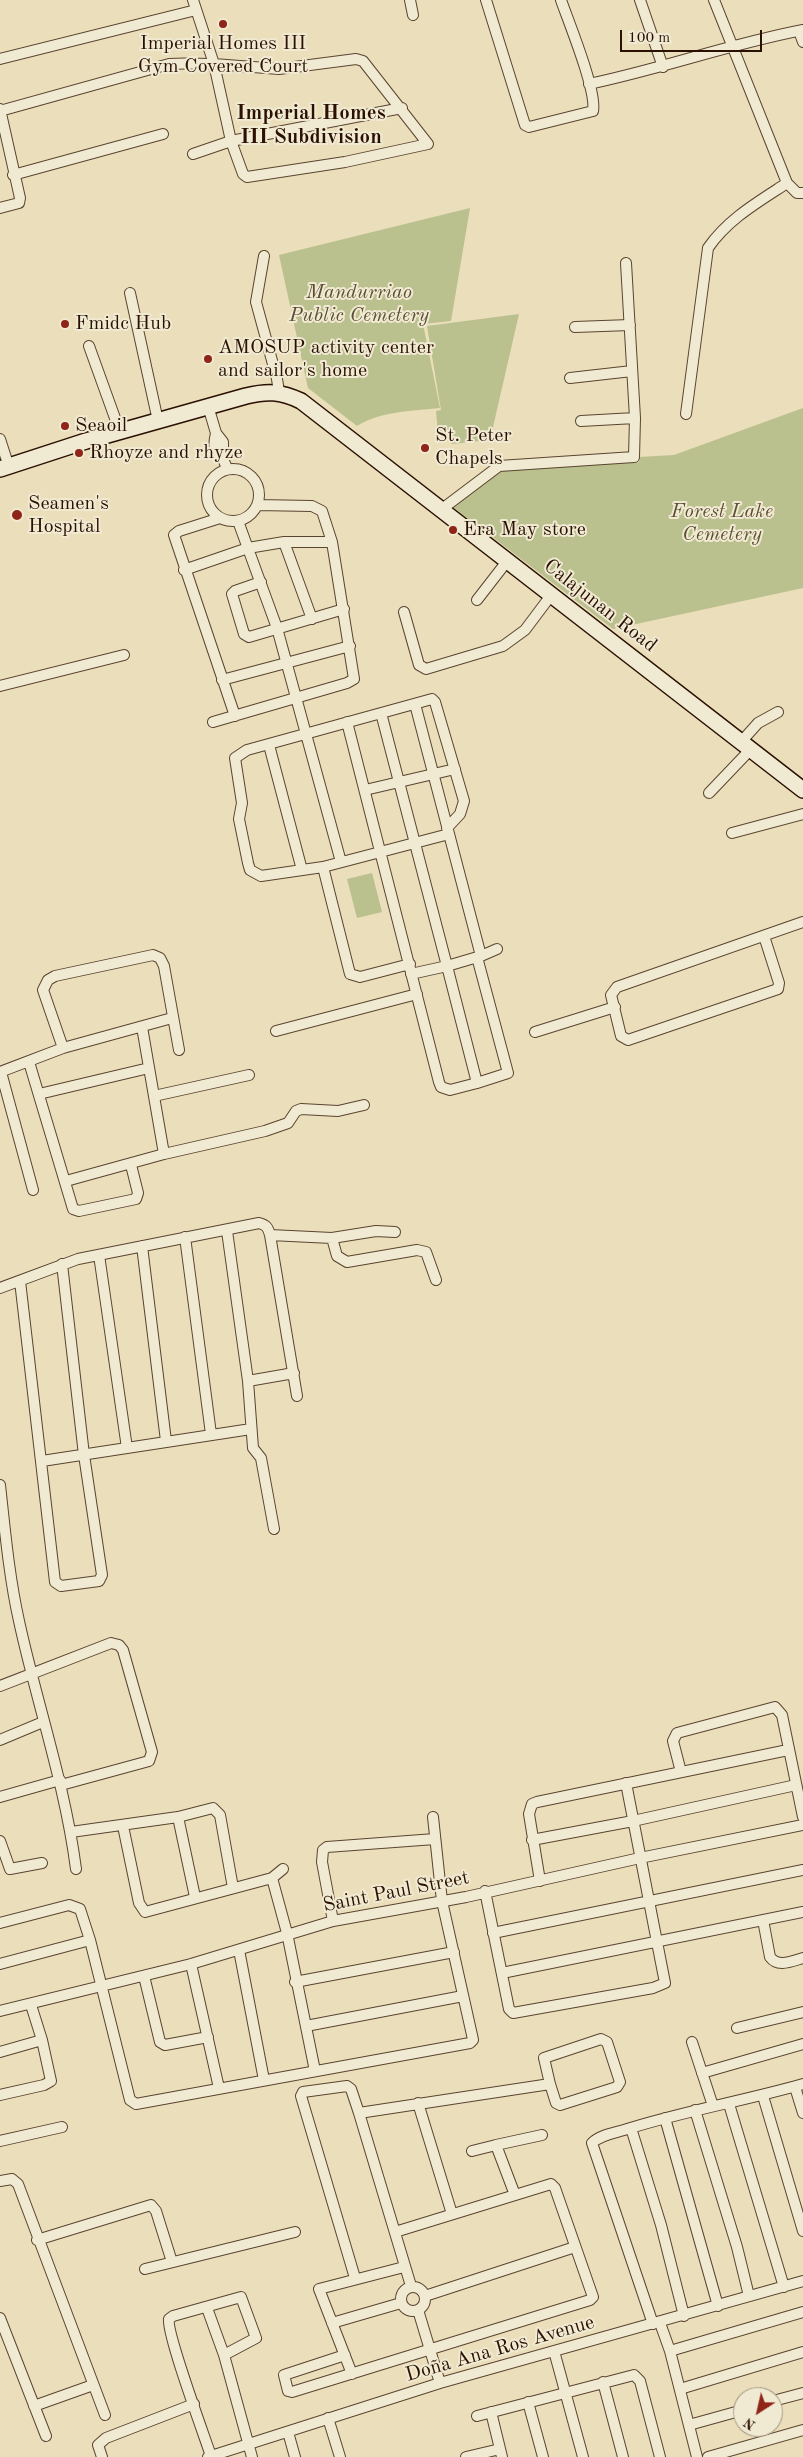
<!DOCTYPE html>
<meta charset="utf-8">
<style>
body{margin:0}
#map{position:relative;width:803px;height:2457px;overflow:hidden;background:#eadebb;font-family:"Old Standard TT",serif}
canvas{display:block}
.north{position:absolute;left:733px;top:2387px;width:50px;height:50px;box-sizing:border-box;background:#f1ead3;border:1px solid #a1937f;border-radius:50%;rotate:215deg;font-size:14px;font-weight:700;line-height:20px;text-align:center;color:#2a1000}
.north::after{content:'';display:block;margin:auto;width:18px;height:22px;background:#8f2418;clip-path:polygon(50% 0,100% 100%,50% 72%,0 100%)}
.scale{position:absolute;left:620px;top:30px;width:142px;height:22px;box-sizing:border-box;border:2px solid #2a1000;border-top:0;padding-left:6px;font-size:15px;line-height:18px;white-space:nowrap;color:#2a1000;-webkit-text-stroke:4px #f1ead3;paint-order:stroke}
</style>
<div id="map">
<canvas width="803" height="2457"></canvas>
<div class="north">N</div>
<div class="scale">100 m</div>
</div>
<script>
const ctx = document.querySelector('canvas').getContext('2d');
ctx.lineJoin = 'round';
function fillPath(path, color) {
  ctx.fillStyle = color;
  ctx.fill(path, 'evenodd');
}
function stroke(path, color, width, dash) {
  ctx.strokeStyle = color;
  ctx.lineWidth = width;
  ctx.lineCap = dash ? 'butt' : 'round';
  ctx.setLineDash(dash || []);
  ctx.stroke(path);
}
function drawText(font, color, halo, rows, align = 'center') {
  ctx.font = font + ' "Old Standard TT",serif';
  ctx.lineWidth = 4;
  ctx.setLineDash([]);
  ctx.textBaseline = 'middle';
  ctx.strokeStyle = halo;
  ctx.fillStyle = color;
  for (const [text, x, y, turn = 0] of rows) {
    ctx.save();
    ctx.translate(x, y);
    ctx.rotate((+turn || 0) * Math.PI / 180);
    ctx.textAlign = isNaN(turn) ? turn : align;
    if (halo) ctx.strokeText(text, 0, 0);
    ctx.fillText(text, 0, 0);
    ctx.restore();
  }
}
const green = new Path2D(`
 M470,208L451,321L423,324L440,408C412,411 381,411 357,426L308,388L279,255Z
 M519,314L490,440L452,444L438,433L436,411L441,410L427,326Z
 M803,408V588L613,629L453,507L503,469L639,462V457L674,455Z
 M372,873L382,912L357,918L347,879Z`);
const minor = new Path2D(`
 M410,0L413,15
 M486,0L525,125L529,127L593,111C597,91 569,23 561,0
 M640,0L663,67
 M714,0L787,183L797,193H803
 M799,31L803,42
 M0,59L196,10
 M589,84C661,69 730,44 803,30
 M0,109L20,198L19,203L0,208
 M0,111L169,64C185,63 199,64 214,64L279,69L356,59L363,61L428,144L345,162L247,177L243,174L231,141L214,64L193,0
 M193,154L231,141L402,108
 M13,175L163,134
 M264,256L256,302L277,379L279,392
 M130,293L158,421
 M575,327L630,325
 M89,346L120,432
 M570,378L632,371
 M208,406L216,433L223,442V459L227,468
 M686,414L708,248C728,219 758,202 787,183
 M581,421L635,418
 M216,433C213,446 213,450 223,459
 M0,439L9,467
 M207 495a26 26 0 1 1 52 0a26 26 0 1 1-52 0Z
 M442,509L499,466L634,457L635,418L626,263
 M220,518L179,531L174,535L235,716
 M238,521L277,628L341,862
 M284,542L312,619
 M184,570L248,548L284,542H332
 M261,582L235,591L232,594L244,634L249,637L344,609
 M477,600L508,560
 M404,612L419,665L426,669L503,646L525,630L552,594
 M222,680L350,646
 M0,686L124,655
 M381,713L447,966L411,974
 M213,722L347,683L354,679L332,542L322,511L312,506L257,505
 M347,722L439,1082L441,1087L450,1090L477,1083L447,966L481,956L415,704
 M741,742L758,723L778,712
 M269,745L302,870
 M365,790L455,769
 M709,793L751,749
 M447,828L460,814L464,801L435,702L432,699L247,750L235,758L242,803L239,819L248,863L250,870L261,876L323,867L449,834
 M732,833L803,814
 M323,867L350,974L360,977L410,964
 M764,936L779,983L778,989L628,1040L621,1036L611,995L617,987L803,922
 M481,956L497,949
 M142,1027L164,1154
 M276,1031L417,994
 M535,1032L615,1007
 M63,1048L43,990L48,980L55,976L153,955L160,958L164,966L179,1050
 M29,1062L73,1209L79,1211L136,1199L138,1193L131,1165
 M0,1072L63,1048L172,1018
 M1,1072L33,1190
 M477,1083L508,1073L477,957
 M39,1094L149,1068
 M154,1096L249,1075
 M66,1181L164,1154L265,1131L288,1123L296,1111L301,1109L338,1111L364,1105
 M227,1231L248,1381L253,1448L261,1458L274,1529
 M270,1235L332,1238L376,1231L395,1232
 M185,1237L211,1434
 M332,1238L337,1256L347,1262L417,1250L426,1252L436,1280
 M142,1246L166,1441
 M99,1255L127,1448
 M20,1281L55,1582L61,1586L99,1581L102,1575L84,1455L62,1264
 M0,1288L78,1259L259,1223C266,1225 268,1227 270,1235L297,1396
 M248,1381L294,1373
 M42,1461L251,1429
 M0,1485C5,1530 9,1576 19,1621C37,1704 65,1784 76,1869
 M0,1686L111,1643L119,1645L123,1650L152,1752L149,1761L61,1785L60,1780L0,1797
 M0,1740L43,1722
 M681,1772L673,1741L677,1733L775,1707L782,1715L803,1817
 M178,1817L195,1897
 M123,1826L139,1903L145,1912L272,1878L287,1933L315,2071
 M71,1832L178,1817L213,1808L220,1815L233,1888
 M532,1840L633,1821L796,1785
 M0,1841L10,1869L42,1863
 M272,1878L283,1869
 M540,1881L529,1814L532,1804L537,1802L788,1750
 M485,1891L509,2009L513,2013L653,1988L665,1983L626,1783
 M763,1920L770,1957C778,1968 792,1961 803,1958
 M333,1921L322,1862L323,1850L327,1847L435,1839
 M0,1923L69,1905L80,1909L90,1940L130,2100L136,2104L470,2043L473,2040L472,2035L442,1901L433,1817
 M493,1933L803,1870
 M239,1950L264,2080
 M0,1964L90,1940
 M191,1964L219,2088
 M502,1973L803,1912
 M144,1976L160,2042L165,2045L208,2037
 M295,1982L454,1952
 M0,2011L191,1964L333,1921L466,1897L640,1858L803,1825
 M306,2026L463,1996
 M737,2028L803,2012
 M692,2042L713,2106
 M0,2052L42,2040
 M702,2073L803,2044
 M795,2087L803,2113
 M0,2095L44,2085L51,2081L42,2040L31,2005
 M763,2096L803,2231
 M418,2103L452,2214
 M729,2104L784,2287
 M695,2110L737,2247L749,2296
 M359,2113L411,2286
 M665,2118L718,2306
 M631,2128L661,2225L684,2316
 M0,2141L62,2127
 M472,2151L496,2145
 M0,2181L12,2179L18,2184L105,2415
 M515,2195L496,2145L542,2135
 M37,2240L151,2205L156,2211L172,2262
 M145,2269L295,2232
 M355,2278L301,2096L303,2092L347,2086L351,2089L359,2113L550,2084L544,2058L601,2039L607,2042L620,2082L617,2087L560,2105L556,2103L550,2084
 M401 2299a12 12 0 1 1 24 0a12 12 0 1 1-24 0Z
 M425,2296L575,2247
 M207,2308L224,2355L252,2457
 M418,2310L440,2383
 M0,2318L46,2436
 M332,2323L401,2303
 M660,2323L670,2351L697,2457
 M653,2324L592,2143C600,2135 614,2133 624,2130C683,2111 744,2101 803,2084
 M554,2351L583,2457
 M670,2351L803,2312
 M345,2355L284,2375L288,2391L292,2392L590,2300L593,2297L555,2188L551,2184L395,2232
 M352,2374L319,2289L404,2267
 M603,2382L623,2457
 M680,2389L803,2352
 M773,2401L803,2393
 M528,2402L543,2457
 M34,2406L93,2385
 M491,2412L502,2457
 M477,2416L634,2375L640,2381L660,2457
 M328,2418L340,2457
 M689,2425L743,2410
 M288,2432L295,2457
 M211,2456C204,2435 166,2332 169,2319L173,2316L241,2297L256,2338L224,2355
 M102,2457L98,2445L106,2438L194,2404
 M208,2457L440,2383L803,2281
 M466,2457L500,2449
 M708,2457L803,2430`);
const secondary = new Path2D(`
 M0,469L86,441L246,396C267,391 280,391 301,401L803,790`);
const markers = [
 [223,24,5,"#8f2418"],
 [65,324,5,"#8f2418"],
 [208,359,5,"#8f2418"],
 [65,426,5,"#8f2418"],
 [425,448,5,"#8f2418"],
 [79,453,5,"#8f2418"],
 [17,515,6,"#8f2418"],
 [453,530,5,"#8f2418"]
];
const poiNames = [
 ["Imperial Homes III",223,44,"center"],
 ["Gym Covered Court",223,67,"center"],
 ["Fmidc Hub",75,324],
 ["AMOSUP activity center",218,348],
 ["and sailor's home",218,371],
 ["Seaoil",75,426],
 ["St. Peter",435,436],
 ["Chapels",435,459],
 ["Rhoyze and rhyze",89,453],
 ["Seamen's",28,504],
 ["Hospital",28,527],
 ["Era May store",463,530]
];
const parkNames = [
 ["Mandurriao",359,293],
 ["Public Cemetery",359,316],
 ["Forest Lake",722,512],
 ["Cemetery",722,535]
];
const streetNames = [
 ["Calajunan Road",600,606,38],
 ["Saint Paul Street",396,1892,-11],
 ["Doña Ana Ros Avenue",500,2349,-16]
];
const neighbourhoodNames = [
 ["Imperial Homes",311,113],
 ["III Subdivision",311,137]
];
fillPath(green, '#bac08e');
stroke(minor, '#5a442f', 12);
stroke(secondary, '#2a1000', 18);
stroke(minor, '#f1ead3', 10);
stroke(secondary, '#f1ead3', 15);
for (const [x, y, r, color] of markers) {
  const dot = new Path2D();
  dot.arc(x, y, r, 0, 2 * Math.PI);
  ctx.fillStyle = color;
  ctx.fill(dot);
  stroke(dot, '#f1ead3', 2);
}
drawText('20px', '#2a1000', '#f1ead3', poiNames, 'left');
drawText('italic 20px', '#5c4e32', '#f1ead3', parkNames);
drawText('20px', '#2a1000', '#f1ead3', streetNames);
drawText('bold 21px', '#2a1000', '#f1ead3', neighbourhoodNames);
</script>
